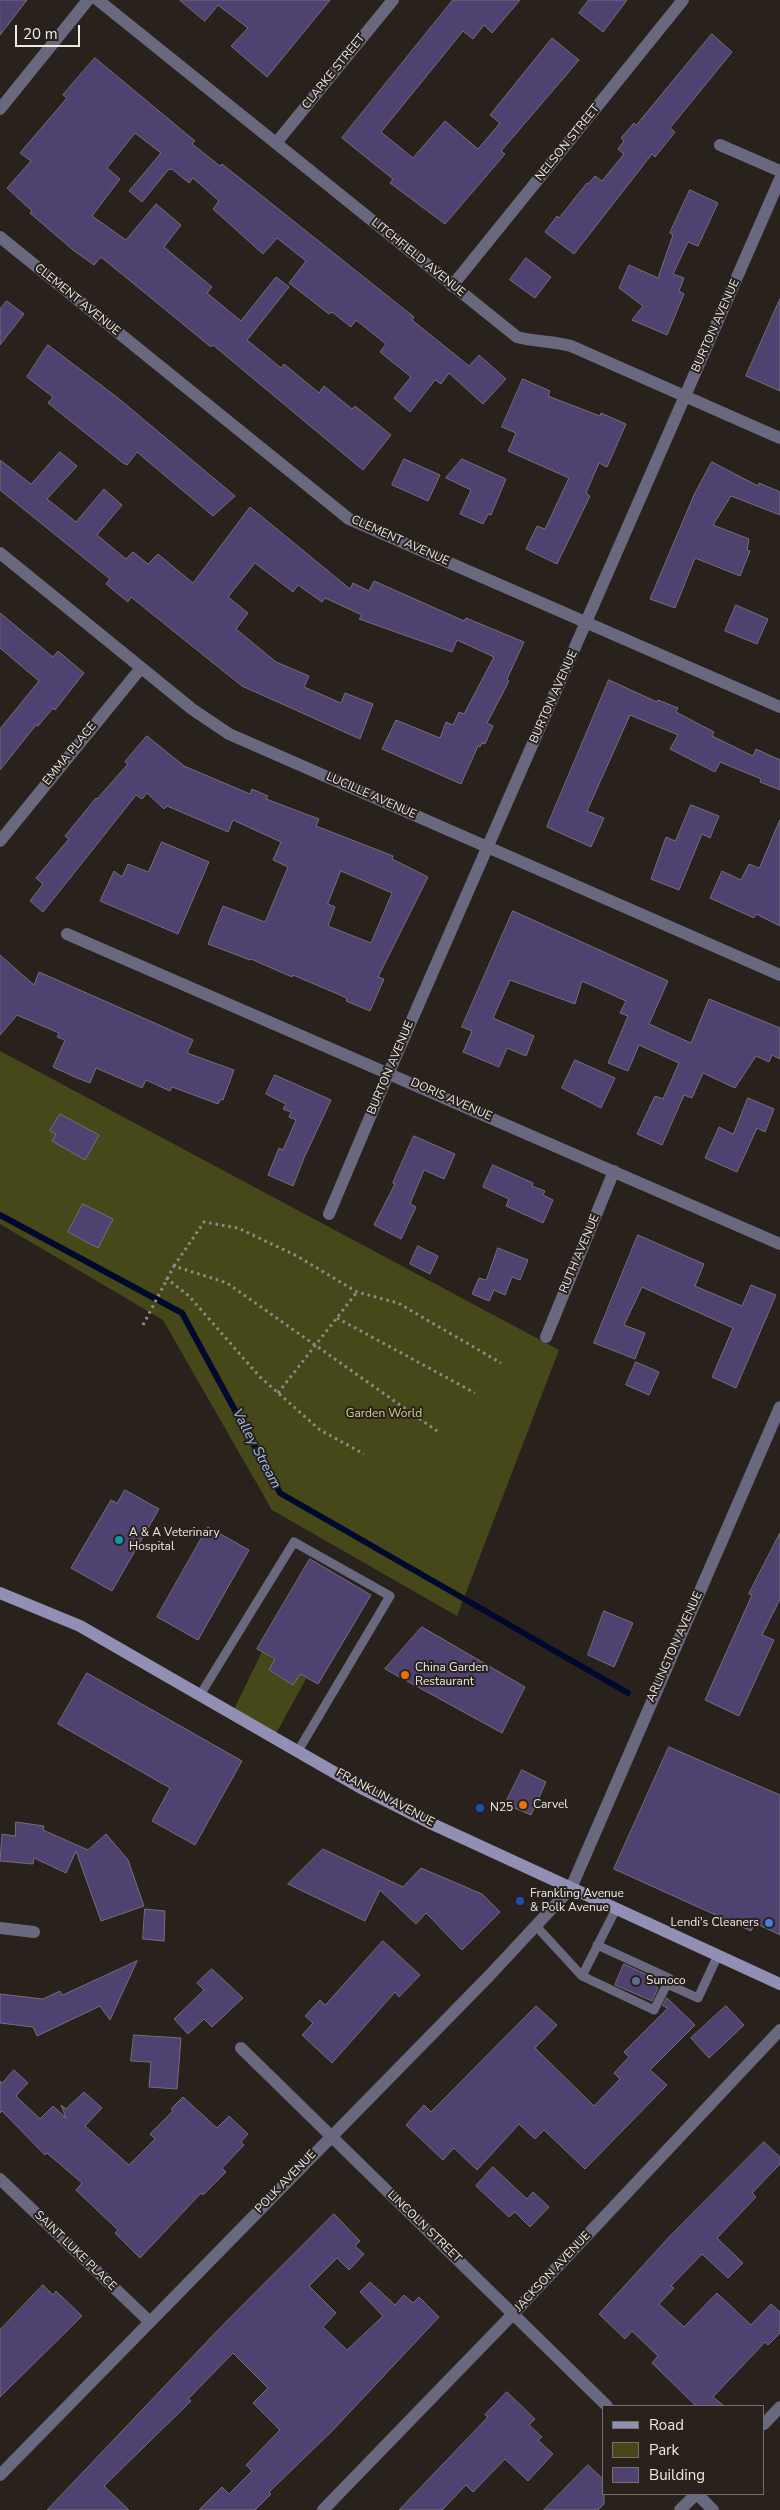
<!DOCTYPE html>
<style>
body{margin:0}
#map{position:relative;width:780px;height:2510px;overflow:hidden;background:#28211c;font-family:"Nunito Sans",sans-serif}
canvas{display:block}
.legend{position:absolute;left:602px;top:2405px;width:162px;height:90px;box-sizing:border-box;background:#28211c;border:1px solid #77716d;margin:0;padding:6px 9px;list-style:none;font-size:15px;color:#ede9e6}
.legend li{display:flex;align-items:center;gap:10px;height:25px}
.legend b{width:25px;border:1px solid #77716d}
.scale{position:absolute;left:15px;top:25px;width:65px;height:22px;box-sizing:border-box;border:2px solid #ede9e6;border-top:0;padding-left:6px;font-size:15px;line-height:18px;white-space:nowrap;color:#ede9e6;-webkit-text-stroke:4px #28211c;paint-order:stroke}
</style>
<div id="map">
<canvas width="780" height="2510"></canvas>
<ul class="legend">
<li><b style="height:6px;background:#918fb3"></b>Road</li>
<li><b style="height:14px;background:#46481a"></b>Park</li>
<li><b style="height:14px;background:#4f4271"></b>Building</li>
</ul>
<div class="scale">20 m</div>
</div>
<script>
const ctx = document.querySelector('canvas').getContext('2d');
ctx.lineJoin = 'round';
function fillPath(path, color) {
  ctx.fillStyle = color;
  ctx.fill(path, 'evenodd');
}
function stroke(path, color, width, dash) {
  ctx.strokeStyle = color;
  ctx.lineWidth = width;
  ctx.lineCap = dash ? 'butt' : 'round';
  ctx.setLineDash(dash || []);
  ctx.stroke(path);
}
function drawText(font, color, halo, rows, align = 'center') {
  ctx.font = font + ' "Nunito Sans",sans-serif';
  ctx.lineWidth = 4;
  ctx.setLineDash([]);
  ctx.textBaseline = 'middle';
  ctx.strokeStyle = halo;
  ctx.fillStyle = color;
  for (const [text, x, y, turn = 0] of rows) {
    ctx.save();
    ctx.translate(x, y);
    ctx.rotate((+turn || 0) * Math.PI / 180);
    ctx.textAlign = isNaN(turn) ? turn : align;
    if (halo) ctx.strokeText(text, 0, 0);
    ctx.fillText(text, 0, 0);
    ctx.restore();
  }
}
const green = new Path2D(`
 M0,1051L559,1350L457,1616L272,1510L163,1320L0,1224Z
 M262,1652L275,1660L269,1671L293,1685L300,1674L306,1679L274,1737L232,1713Z`);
const stream = new Path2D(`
 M0,1215L182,1313L280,1493L628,1693`);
const building = new Path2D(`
 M0,0H27L0,35Z
 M180,0H330L267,77L231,46L248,28L218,5L205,21Z
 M453,0H520L492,33L484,25L473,39L463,31L381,132L413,158L445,121L478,149L500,123L490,115L552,38L579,60L501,151L505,154L445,224L390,183L393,179L342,138Z
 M589,0H627L603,32L579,13Z
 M712,34L732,52L670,128L675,132L655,157L652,154L574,254L545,232L557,216L559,218L587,183L588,184L595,176L602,181L624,154L618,149L624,141L621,138L634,123L636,125Z
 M95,58L195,141L192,144L220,166L222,164L395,302L414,317L412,320L469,366L479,355L506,379L483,404L449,373L441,384L435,380L410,412L394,398L411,377L380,352L386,344L356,320L351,327L332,312L329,314L289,283L306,261L277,238L263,254L213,209L219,201L193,178L189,183L172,169L168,170L142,202L129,191L161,153L135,133L107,168L120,179L92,216L126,240L156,204L181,225L164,247L212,287L207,293L241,321L276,277L289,287L247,340L281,368L284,364L319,393L324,386L352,409L355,406L391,435L363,470L213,345L211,347L101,257L94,265L73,250L30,213L32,211L7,188L31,161L20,153L67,98L63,95Z
 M690,190L718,203L698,246L688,242L673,274L684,278L679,291L684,294L667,335L632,320L643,306L619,288L629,265L658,278L673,235L670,233Z
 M526,258L551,277L535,298L510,280Z
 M780,299V391L746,376Z
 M7,301L24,314L0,345V309Z
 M48,345L118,398L235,496L213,516L137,452L127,465L123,463L48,403L53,397L27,377Z
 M523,379L550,391L548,396L600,416L601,413L626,424L607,467L599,463L586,493L590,496L557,564L526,549L537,526L545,529L569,478L508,451L516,433L502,427Z
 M60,452L77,466L47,499L76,522L104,489L122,505L97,535L126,559L133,552L148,564L158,554L193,583L250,507L350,589L353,583L369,591L374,581L464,621L466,618L524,642L507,679L509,681L487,723L493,726L485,744L482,743L480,747L478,746L461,784L382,749L396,720L440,738L446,722L453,725L459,712L464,714L494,657L457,640L452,652L359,619L362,615L325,598L322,602L298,585L293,592L255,563L228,597L248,613L236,629L276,662L309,676L304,687L341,703L345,693L373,704L360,739L242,686L131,597L128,602L106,584L110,579L0,490V460L31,484Z
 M404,459L440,475L428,501L392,485Z
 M462,459L506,479L491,515L488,514L483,524L460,514L471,490L446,478Z
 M712,462L758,486L759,483L780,492V515L731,496L713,525L749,539L747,550L750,551L740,576L695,558L675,608L650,599L694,495Z
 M736,605L768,619L757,644L725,631Z
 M0,613L53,657L58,651L84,673L55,710L53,708L38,726L36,725L0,770V729L39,681L0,648Z
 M609,680L657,702L658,700L678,708L676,712L714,732L712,736L753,756L756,749L780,760V790L760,782L761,779L720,762L715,772L670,749L678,735L630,715L587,811L604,818L591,847L547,827Z
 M147,736L184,766L250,794L252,789L268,796L266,799L319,819L316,826L393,856L392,859L428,877L378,977L384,979L370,1011L346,1001L347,998L293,975L292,977L251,959L250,960L208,944L223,906L265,922L288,867L273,860L281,842L233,820L228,832L167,806L164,809L147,793L142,799L136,795L43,912L30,901L43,884L36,878L69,839L65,836L96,798L97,799L128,764L125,762ZM341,871L392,893L371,943L328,926L335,907L328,904Z
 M691,805L719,816L710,838L702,834L679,890L651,879L666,837L675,841Z
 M780,820V926L756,914L754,918L710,898L722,871L741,880L749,864L759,868Z
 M162,842L209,862L178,934L100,901L114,871L122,877L128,864L148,872Z
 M513,911L668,981L649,1024L691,1043L709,999L780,1028V1059L772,1055L769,1062L756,1056L735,1088L703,1073L692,1098L684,1095L662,1145L637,1134L655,1096L663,1099L679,1063L639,1045L628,1071L608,1063L628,1016L620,1013L626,1001L582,981L575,1004L510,980L493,1018L534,1036L526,1056L507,1048L499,1067L463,1052L472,1031L462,1027Z
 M0,955L34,985L39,972L193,1040L187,1053L234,1070L223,1100L221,1099L218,1104L172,1087L170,1091L146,1080L142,1088L96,1068L90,1083L77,1078L53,1067L65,1040L57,1037L59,1033L17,1015L0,1035Z
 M575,1060L615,1078L601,1108L562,1088Z
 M275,1075L331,1100L304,1158L293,1186L268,1175L279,1148L283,1150L296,1120L289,1117L291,1112L283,1109L286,1104L266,1094Z
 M748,1098L774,1109L765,1132L757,1128L737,1172L705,1158L719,1127L733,1134Z
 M60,1114L99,1135L85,1160L52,1141L56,1134L50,1131Z
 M414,1136L455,1154L444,1179L424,1170L410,1204L416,1207L401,1239L374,1225L395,1184L393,1183Z
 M493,1165L533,1183L532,1186L545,1191L543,1195L553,1200L543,1223L506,1206L509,1199L483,1187Z
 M83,1204L113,1219L98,1248L68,1232Z
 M638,1235L704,1264L695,1286L742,1306L751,1285L776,1295L736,1388L712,1377L733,1328L642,1287L624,1325L645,1333L635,1359L594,1343Z
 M418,1246L438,1256L430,1274L410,1264Z
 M498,1248L528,1260L520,1280L512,1277L505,1295L494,1290L489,1301L472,1294L479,1278L486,1280Z
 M636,1362L659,1372L649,1395L626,1385Z
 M125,1490L159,1509L112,1591L71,1568L111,1500L117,1503Z
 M208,1527L249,1550L198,1640L157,1617Z
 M780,1533V1599L762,1635L774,1640L739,1716L705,1700L752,1595L749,1594Z
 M310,1559L371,1595L318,1684L300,1674L293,1685L269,1670L275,1659L257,1649Z
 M604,1611L633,1623L614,1667L588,1655Z
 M422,1627L525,1687L502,1733L385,1669Z
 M87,1673L242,1761L195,1845L152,1821L170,1788L58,1724Z
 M669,1747L780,1795V1935L755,1923L751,1931L614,1869Z
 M522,1770L546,1782L531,1815L505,1804Z
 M16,1822L44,1826L43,1830L88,1850L106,1834L128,1860L144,1906L101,1921L76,1851L66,1873L34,1858L33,1864L0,1861L2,1834L15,1836Z
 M323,1849L403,1887L421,1868L482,1894L500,1912L462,1950L426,1913L416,1924L380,1890L365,1921L288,1884Z
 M145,1909L165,1911L164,1941L143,1939Z
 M383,1941L420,1975L399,1997L395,1992L332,2063L302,2035L313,2023L305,2016L320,2000L325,2005Z
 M137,1961L110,2020L100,2006L37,2036L33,2027L0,2023V1994L43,1999L60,1991L62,1995Z
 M624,1964L656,1979L654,1984L658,1988L652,2001L615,1985Z
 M212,1969L243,1998L212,2027L204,2019L188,2034L174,2019L204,1990L197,1983Z
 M667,1998L695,2025L650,2070L667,2085L585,2169L544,2130L535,2139L519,2124L477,2170L454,2148L443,2160L406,2125L424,2105L431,2112L536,2006L557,2025L535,2048L594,2106L620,2079L614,2073L629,2057L624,2052L668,2008L663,2006Z
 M726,2006L744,2025L709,2058L691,2038Z
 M134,2035L181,2038L177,2089L149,2087L151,2062L131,2061Z
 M14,2070L28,2083L16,2096L40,2119L53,2106L66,2118L61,2105L66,2109L84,2092L102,2108L85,2126L129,2165L155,2139L150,2134L173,2111L171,2109L183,2097L217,2128L229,2116L248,2134L241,2142L244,2145L222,2168L226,2172L203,2195L201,2193L140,2258L115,2233L118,2230L76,2190L82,2183L47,2153L45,2155L2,2111L0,2113V2081L2,2083Z
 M764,2142L780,2157V2164L752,2193L756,2197L717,2238L743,2263L728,2278L702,2254L671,2286L674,2288L659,2304L684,2327L717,2293L751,2325L771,2304L780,2312V2333L768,2345L765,2342L713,2397L724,2406H696L652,2363L658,2356L632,2331L625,2339L599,2314L671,2235Z
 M493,2167L527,2199L533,2192L549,2207L530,2227L515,2212L509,2217L476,2186Z
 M334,2214L360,2241L355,2246L364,2254L349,2270L337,2258L309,2286L336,2313L323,2327L347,2350L383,2316L360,2292L370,2282L395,2305L404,2295L413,2303L419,2297L439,2317L332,2431L269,2492L271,2494L255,2510H199L222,2487L229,2494L252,2471L246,2465L280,2430L253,2403L268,2388L233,2353L188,2399L191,2401L104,2486L129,2510H47L219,2329Z
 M43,2285L53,2295L56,2291L82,2316L0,2397V2330Z
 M507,2392L535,2419L529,2425L542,2437L538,2440L553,2454L528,2481L505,2459L473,2492L466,2485L442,2510H399L488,2417L485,2415Z
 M588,2465L604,2480V2504L598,2510H544Z`);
const path = new Path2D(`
 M174,1266L204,1222L238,1228L297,1256L357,1292L398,1303L501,1363
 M166,1278L189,1296L259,1376L320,1430L364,1454
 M337,1318L475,1393
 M143,1325L174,1266L227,1283L437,1431
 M278,1393L357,1292`);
const service = new Path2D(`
 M200,1695L294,1542L390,1596L298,1751
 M536,1926L582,1976L654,2010L667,1984L698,1998L718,1955
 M597,1945L669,1978L667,1984
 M582,1976L616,1909`);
const minor = new Path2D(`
 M98,0L517,337C535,342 553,341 571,346L780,438
 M0,109L88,0
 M276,143L393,0
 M720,145L780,171
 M0,237L349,519L780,707
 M452,286L683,0
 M0,553L192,709L229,734L780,975
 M0,841L141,668
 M67,934L780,1244
 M329,1214L389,1072L780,179
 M546,1337L614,1171
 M0,1928L34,1932
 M241,2048L607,2406
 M0,2179L150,2322
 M764,2424L780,2407
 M0,2475L489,1976L571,1888L780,1407
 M697,2494L713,2510
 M323,2510L513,2314L780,2030
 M680,2510L696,2494`);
const secondary = new Path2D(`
 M0,1593L80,1626L363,1789L428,1822L780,1984`);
const markers = [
 [119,1540,5,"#0f9aa8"],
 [405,1675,5,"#e8710a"],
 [523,1805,5,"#e8710a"],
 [480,1808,5,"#1a4fb4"],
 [520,1901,5,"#1a4fb4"],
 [769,1923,5,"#3f7fe0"],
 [636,1981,5,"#5c6f8a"]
];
const streetNames = [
 ["CLARKE STREET",334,72,-51],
 ["NELSON STREET",568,143,-51],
 ["LITCHFIELD AVENUE",418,258,39],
 ["CLEMENT AVENUE",77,300,39],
 ["BURTON AVENUE",716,326,-66],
 ["CLEMENT AVENUE",400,541,24],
 ["BURTON AVENUE",554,697,-66],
 ["EMMA PLACE",70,754,-51],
 ["LUCILLE AVENUE",371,796,24],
 ["BURTON AVENUE",391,1068,-67],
 ["DORIS AVENUE",451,1100,24],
 ["RUTH AVENUE",580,1254,-67],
 ["ARLINGTON AVENUE",675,1647,-66],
 ["FRANKLIN AVENUE",385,1798,28],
 ["POLK AVENUE",286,2182,-46],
 ["LINCOLN STREET",424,2227,44],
 ["SAINT LUKE PLACE",75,2251,44],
 ["JACKSON AVENUE",553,2272,-47]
];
const parkNames = [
 ["Garden World",384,1414]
];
const poiNames = [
 ["A & A Veterinary",129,1533],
 ["Hospital",129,1547],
 ["China Garden",415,1668],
 ["Restaurant",415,1682],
 ["Carvel",533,1805],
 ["N25",490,1808],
 ["Frankling Avenue",530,1894],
 ["& Polk Avenue",530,1908],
 ["Lendi's Cleaners",759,1923,"right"],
 ["Sunoco",646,1981]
];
const waterNames = [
 ["Valley Stream",256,1449,62]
];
fillPath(green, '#46481a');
stroke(stream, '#00092d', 6);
fillPath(building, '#4f4271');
stroke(building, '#727079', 1);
stroke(path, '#908b87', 3, [2.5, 4]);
stroke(service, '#69687e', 9);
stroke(minor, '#69687e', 12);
stroke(secondary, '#918fb3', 12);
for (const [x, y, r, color] of markers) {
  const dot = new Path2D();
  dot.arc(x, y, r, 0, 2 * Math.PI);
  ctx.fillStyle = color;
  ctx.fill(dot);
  stroke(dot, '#28211c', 2);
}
drawText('12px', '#ede9e6', '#28211c', streetNames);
drawText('12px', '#d1d682', '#28211c', parkNames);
drawText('12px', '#ede9e6', '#28211c', poiNames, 'left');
drawText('italic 14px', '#a1c0f7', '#28211c', waterNames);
</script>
